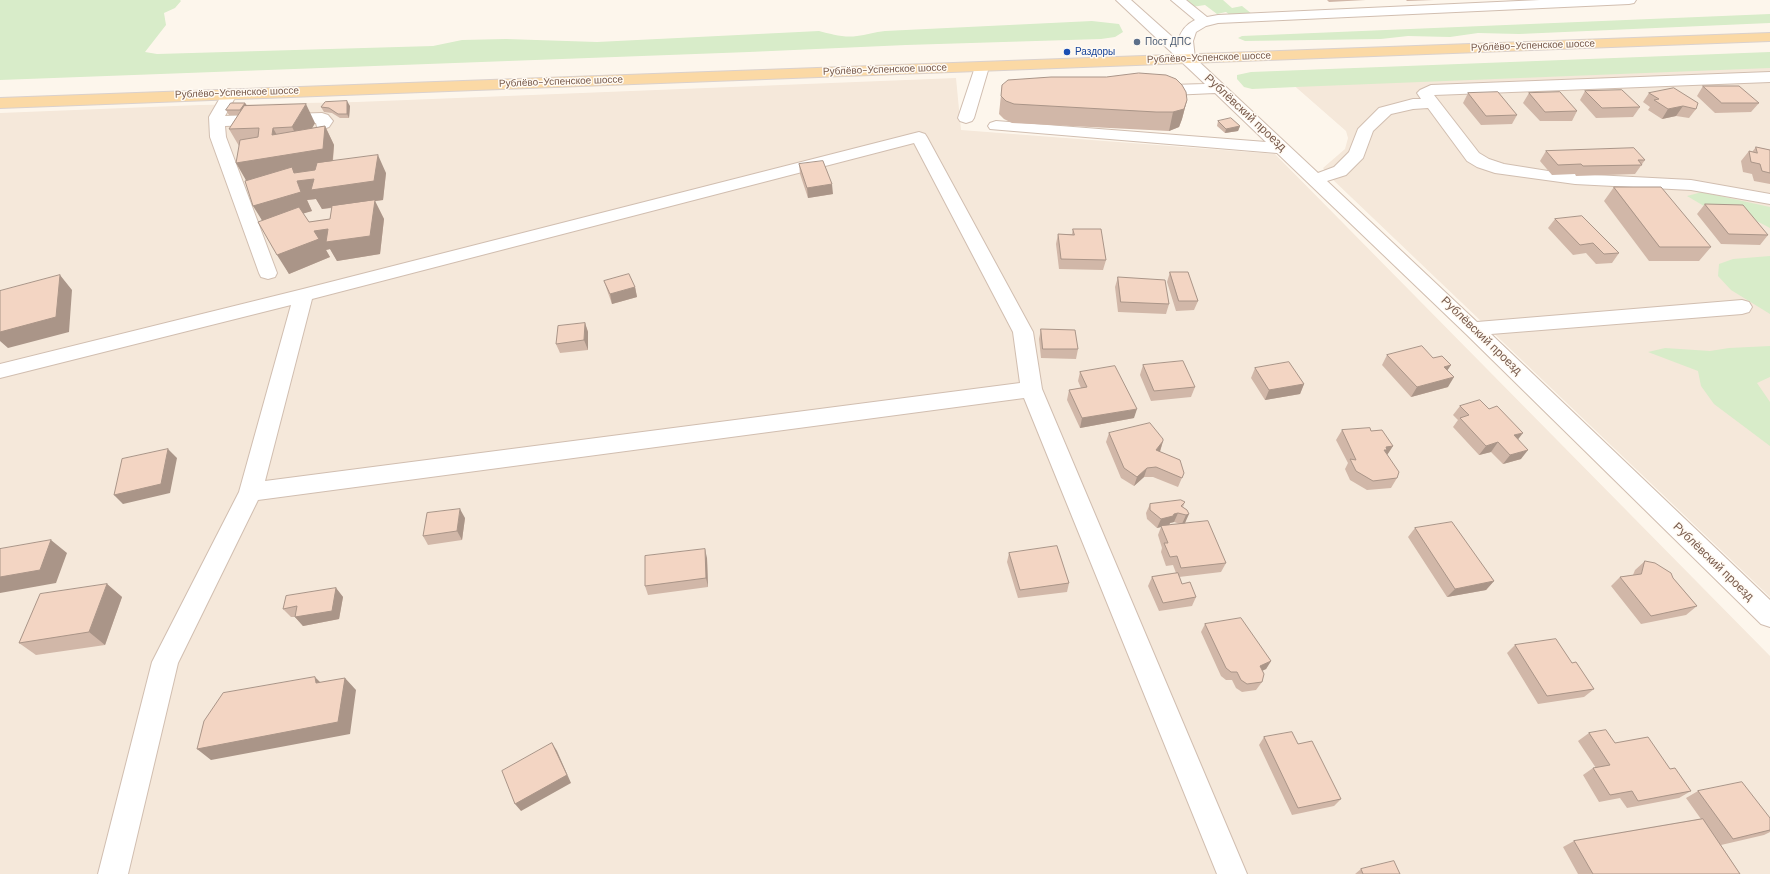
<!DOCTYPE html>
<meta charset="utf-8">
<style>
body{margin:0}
canvas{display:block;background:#fdf6ec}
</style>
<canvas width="1770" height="874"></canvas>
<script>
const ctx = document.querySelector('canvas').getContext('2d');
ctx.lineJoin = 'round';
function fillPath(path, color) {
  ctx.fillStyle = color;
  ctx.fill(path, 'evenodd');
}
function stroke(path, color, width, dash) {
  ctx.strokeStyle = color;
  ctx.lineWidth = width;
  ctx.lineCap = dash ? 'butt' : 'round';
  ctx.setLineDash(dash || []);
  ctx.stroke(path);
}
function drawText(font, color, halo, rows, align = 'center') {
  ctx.font = font + ' "DM Sans",sans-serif';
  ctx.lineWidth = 3;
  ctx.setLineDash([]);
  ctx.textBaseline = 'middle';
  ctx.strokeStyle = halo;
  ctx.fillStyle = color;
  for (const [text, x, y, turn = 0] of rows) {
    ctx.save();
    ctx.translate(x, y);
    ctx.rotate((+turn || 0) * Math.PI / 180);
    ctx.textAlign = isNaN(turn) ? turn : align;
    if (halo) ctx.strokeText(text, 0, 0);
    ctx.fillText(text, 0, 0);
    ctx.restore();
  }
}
const residential = new Path2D(`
 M1770,62V597L1329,176L1323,168L1345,149L1348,138L1346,131L1290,82Z
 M956,78L961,130L1275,154L1770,656V874H0V113L200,105L357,102Z`);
const green = new Path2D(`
 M0,0H180L181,1L175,8L164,13L166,25L145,52L157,54L433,46L462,40L506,39L597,42L819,31C831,34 844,38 857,36C866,35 875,32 885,31L1092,21L1119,24L1123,32L1115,37L1101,39L906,45L749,52L0,80Z
 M1183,0H1223L1232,8L1242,6L1252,14L1231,16L1226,12L1217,14L1205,5L1192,7Z
 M1770,14V23L1519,34L1478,33L1450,37L1408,36L1381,39L1245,41L1238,38L1242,36Z
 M1770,52V68L1296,87L1252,89L1244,87L1237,79V75L1251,72Z
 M1702,192L1770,207V228L1749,217L1704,206L1687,196Z
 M1770,256V314L1731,290L1718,276L1719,264L1733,259Z
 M1770,346V377L1757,383L1770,402V446L1714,404L1701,386L1698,371L1648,352L1665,348L1710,351L1729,348Z`);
const minor = new Path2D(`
 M1116,0H1131L1178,42C1180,32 1185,25 1195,20L1171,0H1186L1207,17L1218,15L1540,0H1636L1634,3L1629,4L1218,23L1206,26L1196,32L1193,41L1195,58L1318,173L1334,167L1349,152L1358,129L1379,108L1413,99H1421L1417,93L1420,90L1431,85L1770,72V82L1434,95L1479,153L1489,159L1504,164L1548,171L1575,174L1691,180L1770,194V204L1691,190L1575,184L1495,173L1477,167L1467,161L1428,108L1413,109L1391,114L1373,131L1363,158L1346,175L1327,181L1477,322L1742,300L1749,302L1752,307L1749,312L1742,314L1491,334L1770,600V627L1761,624L1466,334L1277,153L990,129L988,126L990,123L996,121L1266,142L1215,93L1171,95L1150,89L1147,86L1150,83L1155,81L1171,85L1205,84Z
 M982,63L987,64L989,67L974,118L972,121L966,123L960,121L958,118L975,67L977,64Z
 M229,89L234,91L237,94L225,116L322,113L328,115L333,121L329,127L323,129L317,127L316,123L225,126L226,137L277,273L275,277L268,279L261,277L259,273L210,137L209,117L224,91Z
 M919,132L925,134L927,137L1033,332L1042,389L1247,874H1217L1024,398L258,500L178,663L128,874H98L152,662L239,492L291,305L0,378V364L303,289ZM914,143L1013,332L1020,383L265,481L312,299Z`);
const major = new Path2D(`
 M1770,33V41L0,108V98Z`);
const wall = new Path2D(`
 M1327,0H1366L1329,2Z
 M1406,0H1434L1407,1Z
 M1002,85L1187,100L1182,119L1179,127L1169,131L1012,123L1004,119L999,114Z
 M1703,86L1759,103L1751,112L1715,113L1697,96Z
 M1585,91L1640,107L1633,117L1596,118L1580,100Z
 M1468,93L1517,115L1512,124L1481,125L1463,103Z
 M1529,93L1577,111L1572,121H1540L1523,103Z
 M1649,93L1696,109L1689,118L1676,116L1662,119L1648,110L1650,107L1643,102Z
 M245,103L247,106L315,123L312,128L325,126L334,145L333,161L386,173L383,200L375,201L384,219L380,254L337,261L330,249L326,250L330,257L289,274L262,221L246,181L239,146L229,129L238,115H229L226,110ZM316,199L322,209L332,208L330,219L309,222L303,213L312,211L307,200Z
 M350,106L349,118H340L332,113L324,112L321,107Z
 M1218,121L1240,126L1238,131L1225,133L1217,126Z
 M1756,147L1770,150V184L1754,181L1752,174L1743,172L1741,161L1749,151L1752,152Z
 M1546,151L1645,160L1635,174L1576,176L1575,174L1552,175L1540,161Z
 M799,164L833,194L808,198L800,174Z
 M1614,187L1711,247L1699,261H1649L1604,201Z
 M1705,204L1768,235L1760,245L1721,244L1697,214Z
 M1555,219L1619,253L1612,263L1596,264L1586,253L1573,255L1548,228Z
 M1073,229L1106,260L1103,270L1059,269L1056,244L1058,234H1072Z
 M1170,272L1198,301L1194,310L1176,311L1167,282Z
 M1118,277L1169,304L1166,314L1118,312L1115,287Z
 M604,281L635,287L637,297L612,304L607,290Z
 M585,323L588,332V350L560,353L556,344Z
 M1041,329L1078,349L1076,359L1041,358L1039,339Z
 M1387,355L1433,358L1451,365L1447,370L1448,387L1411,397L1382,365Z
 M1143,365L1195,387L1191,397L1151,401L1140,375Z
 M1255,368L1304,384L1300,394L1265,400L1251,378Z
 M1080,372L1134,418L1080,428L1067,400L1069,390L1081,388L1078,381Z
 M1460,406L1518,439L1521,459L1503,464L1491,452L1479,455L1453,427L1458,420L1453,415Z
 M1342,430L1371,431L1393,446L1387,455L1397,478L1391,488L1367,490L1350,480L1345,469L1348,463L1336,440Z
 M1109,433L1163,441L1160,452L1184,473L1178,487L1153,477H1144L1134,486L1121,478L1106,442Z
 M1185,502L1183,507L1187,510L1185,523L1226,563L1221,572L1179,577L1182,584L1196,597L1192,606L1159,611L1148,586L1152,577L1176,573L1173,565L1166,566L1161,552L1162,548L1158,535L1161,527L1157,528L1147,519L1146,513L1150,504ZM1174,522L1180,524L1169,525L1170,523Z
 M465,518L462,540L428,545L423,536Z
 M1415,528L1494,581L1486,590L1447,597L1408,537Z
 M1009,553L1069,583L1067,592L1018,598L1007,562Z
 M707,558L708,587L648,595L645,586Z
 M1645,561L1673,578L1697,606L1686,615L1641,624L1611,586L1620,577L1633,575L1635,570Z
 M107,584L122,597L105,645L36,655L19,643Z
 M336,588L343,597L339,619L303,626L295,617H291L283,609Z
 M1205,624L1271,661L1266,669L1262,671V682L1256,690L1242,692L1236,688L1232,680H1226L1221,676L1201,632Z
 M1515,645L1572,663L1594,689L1584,697L1538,704L1507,653Z
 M1589,733L1615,743L1670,769L1691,791L1679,798L1627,808L1620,798L1599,802L1583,775L1593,768H1596L1578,741Z
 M1264,737L1298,744L1341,799L1334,806L1292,815L1259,745Z
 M1698,791L1770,818V832L1764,835L1721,845L1740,874H1578L1563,847L1574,841L1701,819L1686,798Z
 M1361,869L1400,874H1355Z`);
const shadedWall = new Path2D(`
 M1187,100L1182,119L1179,127L1169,131L1173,112Z
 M347,101L350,106L349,118L347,114Z
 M245,103L248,107L243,115L240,110Z
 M306,104L315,123L302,146L292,127Z
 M1683,106L1676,116L1662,119L1668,109Z
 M325,126L334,145L332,167L299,181L378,155L386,173L383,200L375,201L384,219L380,254L337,261L330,249L326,250L330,257L289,274L277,255L314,231L375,201L322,209L316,199L307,200L312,211L265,225L253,206L247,182L236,163Z
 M1240,126L1238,131L1225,133L1226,129Z
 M273,128L283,146L272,135Z
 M832,184L833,194L808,198L807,188Z
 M60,275L72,290L69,332L8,348L0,341V332Z
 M635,287L637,297L612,304L610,294Z
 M585,323L588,332V350L584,340Z
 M1451,365L1445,374L1444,367Z
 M1454,377L1448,387L1411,397L1417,387Z
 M1304,384L1300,394L1265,400L1269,390Z
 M1137,409L1134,418L1080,428L1082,418Z
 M1523,433L1516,442L1514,435Z
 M1163,441L1160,451L1153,460L1156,450Z
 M1498,442L1491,452L1479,455L1486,446Z
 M1393,446L1387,455L1378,460L1386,447Z
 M168,449L177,458L170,493L123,504L114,495Z
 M1528,450L1521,459L1503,464L1510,455Z
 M1147,468L1144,477L1134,486L1137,477Z
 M460,509L465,518L462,540L457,531Z
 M1178,513L1174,522L1170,523L1169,525L1161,526V527L1157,528L1161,519L1174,514Z
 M1189,514L1185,523L1182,524L1186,515Z
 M51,540L67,553L56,583L0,593V577Z
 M705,549L707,558L708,587L706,578Z
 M1494,581L1486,590L1447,597L1455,589Z
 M107,584L122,597L105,645L89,632Z
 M336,588L343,597L339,619L303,626L295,617Z
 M1271,661L1266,669L1255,674L1260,666Z
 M315,677L327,689L316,683Z
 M345,678L356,690L350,734L211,760L197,749Z
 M552,743L557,751L571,783L521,811L515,804Z`);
const building = new Path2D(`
 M1139,73L1166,75L1176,79L1182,85L1186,92L1187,100L1184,109L1173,112H1156L1014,104L1006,101L1001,96L1002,85L1008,80L1051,77H1106Z
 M1703,86H1739L1759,103H1722Z
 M1674,88L1698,103L1696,109L1683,106L1668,109L1654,100L1659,99L1649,93Z
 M1622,90L1640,107L1602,108L1585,91Z
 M1498,92L1517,115L1486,116L1468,93Z
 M1560,92L1577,111L1545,112L1529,93Z
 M347,101V114H338L329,108L321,107L325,102Z
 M231,103H245L240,110H226Z
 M306,104L292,127L273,128L272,135L325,126L323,149L236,163L240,140L258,137L259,128L229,129L244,106Z
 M1231,118L1240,126L1226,129L1218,121Z
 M1756,147L1770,150V173L1762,171L1760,164L1751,162L1749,151L1757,153Z
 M1634,148L1645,160H1638L1642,165L1583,166L1581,164L1558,165L1546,151Z
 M378,155L374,181L311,190L314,179L297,181L301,192L253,206L245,181L292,167L294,173L315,170L317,163Z
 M823,161L832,184L807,188L799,164Z
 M1614,187H1661L1711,247H1660Z
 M375,200L370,236L326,242L328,229L314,231L319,239L277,255L258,222L299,207L309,222L330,219L332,206Z
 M1705,204L1743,205L1768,235L1729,234Z
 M1582,216L1619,253L1604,254L1593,243L1580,245L1555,219Z
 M1073,229H1101L1106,260L1061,259L1058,234L1074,235Z
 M1170,272H1188L1198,301H1179Z
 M629,274L635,287L610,294L604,281Z
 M60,275L56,317L0,332V291Z
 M1118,277L1165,280L1169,304L1121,302Z
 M585,323L584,340L556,344L558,326Z
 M1041,329L1075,330L1078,349H1043Z
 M1422,346L1433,358L1442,356L1451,365L1444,367L1454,377L1417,387L1387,355Z
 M1183,361L1195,387L1154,391L1143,365Z
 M1289,362L1304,384L1269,390L1255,368Z
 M1115,366L1137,409L1082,418L1069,390L1087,387L1080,372Z
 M1480,400L1489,409L1497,406L1523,433L1514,435L1528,450L1510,455L1498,442L1486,446L1460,418L1469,415L1460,406Z
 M1150,423L1163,439V441L1156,450L1180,460L1184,473L1182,478L1156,467L1147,468L1137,477L1124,468L1109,433Z
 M1370,428L1371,431L1382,430L1393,446L1386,447L1387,450H1384L1399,472L1397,478L1373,481L1356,471L1350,459L1356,460L1342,430Z
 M168,449L161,484L114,495L122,459Z
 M1181,500L1185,502L1181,506L1187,510L1189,514L1186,515L1178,513L1174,514L1173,516L1161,519L1150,510V504Z
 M460,509L457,531L423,536L427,513Z
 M1208,521L1226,563L1181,568L1177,556L1170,557L1164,543H1168L1161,526Z
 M1452,522L1494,581L1455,589L1415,528Z
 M51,540L40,570L0,577V549Z
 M1057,546L1069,583L1020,590L1009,553Z
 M705,549L706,578L645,586V556Z
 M1645,561L1655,563L1671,573L1673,578L1697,606L1651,616L1620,577L1641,574Z
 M1178,573L1182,584L1190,582L1196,597L1163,603L1152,577Z
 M107,584L89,632L19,643L40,594Z
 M336,588L332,611L295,617L297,606L283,609L286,596Z
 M1241,618L1271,661L1260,666L1264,674L1262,682L1247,684L1241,680L1237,672H1231L1226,668L1205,624Z
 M1556,639L1572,663L1576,662L1594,689L1547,696L1515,645Z
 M315,677L316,683L345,678L338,722L197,749L204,721L223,693Z
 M1606,730L1615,743L1648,737L1670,769L1675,768L1691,791L1638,801L1632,791L1610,795L1593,768L1610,765L1589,733Z
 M1292,732L1298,744L1312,741L1341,799L1298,808L1264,737Z
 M552,743L567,775L515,804L502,771Z
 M1742,782L1770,818V830L1733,839L1698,791Z
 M1703,819L1740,874H1593L1574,841Z
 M1394,861L1400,874H1363L1361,869Z`);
const markers = [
 [1137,42,4,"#5c6f8a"],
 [1067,52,4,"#1a4fb4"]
];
const farServicenames = [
 ["Пост ДПС",1145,42]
];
const farStreetnames = [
 ["Рублёво-Успенское шоссе",1533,46,-2],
 ["Рублёво-Успенское шоссе",1209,58,-2],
 ["Рублёво-Успенское шоссе",885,70,-2],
 ["Рублёво-Успенское шоссе",561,82,-2],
 ["Рублёво-Успенское шоссе",237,93,-2]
];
const farTransitnames = [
 ["Раздоры",1075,52]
];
const streetNames = [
 ["Рублёвский проезд",1245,113,43],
 ["Рублёвский проезд",1481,336,44],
 ["Рублёвский проезд",1713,562,44]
];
fillPath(residential, '#f5e8da');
fillPath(green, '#d8ecc9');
stroke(minor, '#d1beb0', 2);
stroke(major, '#dad1cd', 2);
fillPath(minor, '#fff');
fillPath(major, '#fbd9a5');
fillPath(wall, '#d1b7a8');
fillPath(shadedWall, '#aa9588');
fillPath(building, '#f3d5c3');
stroke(building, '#aa9588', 1);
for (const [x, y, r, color] of markers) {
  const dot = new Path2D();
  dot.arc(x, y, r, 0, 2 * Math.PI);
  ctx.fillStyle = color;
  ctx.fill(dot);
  stroke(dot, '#fffaf3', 1.5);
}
drawText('10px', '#4e5e75', '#fffaf3', farServicenames, 'left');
drawText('10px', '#7a5c4d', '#fffaf3', farStreetnames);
drawText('10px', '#164399', '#fffaf3', farTransitnames, 'left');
drawText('12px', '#7a5c4d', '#fffaf3', streetNames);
</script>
